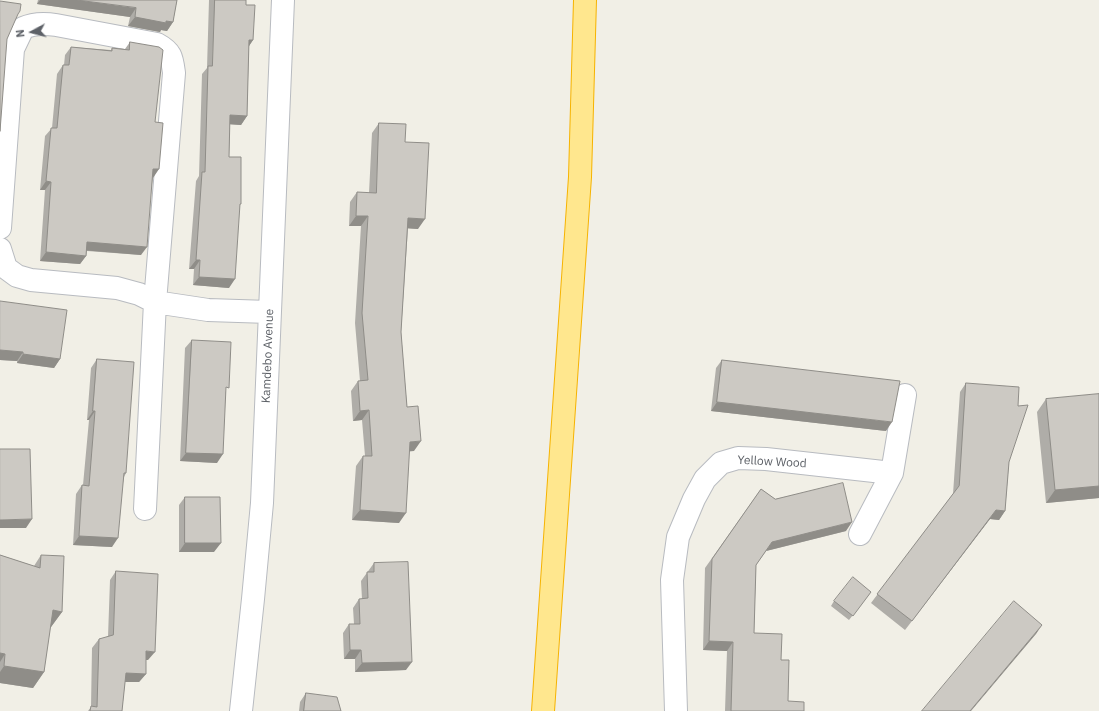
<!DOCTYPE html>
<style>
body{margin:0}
#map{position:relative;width:1099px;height:711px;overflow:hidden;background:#f1efe6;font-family:"IBM Plex Sans",sans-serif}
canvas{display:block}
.north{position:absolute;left:12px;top:12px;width:40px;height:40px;-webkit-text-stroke:3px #fff;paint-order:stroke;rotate:263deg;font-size:11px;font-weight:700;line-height:16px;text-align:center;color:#5d6167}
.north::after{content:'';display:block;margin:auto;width:14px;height:18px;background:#5d6167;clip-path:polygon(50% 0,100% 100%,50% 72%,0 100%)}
</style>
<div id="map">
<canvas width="1099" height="711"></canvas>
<div class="north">N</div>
</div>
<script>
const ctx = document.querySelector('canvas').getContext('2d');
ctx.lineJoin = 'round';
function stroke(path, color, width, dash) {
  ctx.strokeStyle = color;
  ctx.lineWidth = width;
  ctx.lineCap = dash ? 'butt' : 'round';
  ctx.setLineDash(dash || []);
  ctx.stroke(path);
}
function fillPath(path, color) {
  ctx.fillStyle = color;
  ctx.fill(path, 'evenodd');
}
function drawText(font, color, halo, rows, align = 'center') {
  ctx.font = font + ' "IBM Plex Sans",sans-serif';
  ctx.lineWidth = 3.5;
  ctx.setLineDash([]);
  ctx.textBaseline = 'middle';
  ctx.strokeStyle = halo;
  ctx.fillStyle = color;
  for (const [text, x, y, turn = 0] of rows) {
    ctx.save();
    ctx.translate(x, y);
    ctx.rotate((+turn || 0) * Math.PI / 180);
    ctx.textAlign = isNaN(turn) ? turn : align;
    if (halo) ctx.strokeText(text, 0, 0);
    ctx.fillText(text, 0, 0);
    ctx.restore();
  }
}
const minor = new Path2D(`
 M0,228L13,49L23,28C34,23 44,23 56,25L157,44C172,52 172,58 174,73L155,302L145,509
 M0,249L6,268L17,276L31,280L117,288L139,294L155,302L208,310L269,312
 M860,534L892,473L905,395
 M241,711L253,599L262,503L283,0
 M676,711L672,580L678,537L694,499L705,479L721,463L738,458L766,459L892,473`);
const highway = new Path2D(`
 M543,711L580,177L585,0`);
const wall = new Path2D(`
 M38,0H177L173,22L167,31L161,30L160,32L128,26L130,17L37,4Z
 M209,0H246V5L253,40L249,46L247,116L241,125L230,124L229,157L240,206L229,288L193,285L194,269H189L196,181L199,176L202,74L207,68Z
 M130,42L155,122L153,178L141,255L87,251L86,256L80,264L40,261L45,190H40L45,136L52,128L57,74L63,65H64L65,55L71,47L111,50L112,48L125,49Z
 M379,123L405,142L418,229L408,228L401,332L407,407L414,451H409L399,523L352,520L356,466L363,456H365L362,420L353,421L351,391L358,381H360L355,323L361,226H349L350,202L357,192L369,193L372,133Z
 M0,301L60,359L54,368L17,363V361L0,360Z
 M192,340L226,392L217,463L180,461L185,348Z
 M97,359L126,473L124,477L112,547L73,545L76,494L82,485H83L89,420H87L91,368Z
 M722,360L886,431L711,411L716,368Z
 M966,383L1009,462L1005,511L999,520L990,519L905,630L871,603L953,494L960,392Z
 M1099,394V498L1046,503L1037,412L1046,399Z
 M761,489L775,499L846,531L766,551L756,565L754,633L781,660L788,701L804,711H725L727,651L703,650L705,568Z
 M185,497L214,552H179V505Z
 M0,555L34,566L41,555L62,612L51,627H50L44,672L33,688L0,683Z
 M374,563L406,670L355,672V659H344L343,633L349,624H354L353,608L359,599H362L361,581Z
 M116,571L148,660H146V674L139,682H125L122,711H88L91,707L92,648L99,639L108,637L110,580Z
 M871,592L849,620L831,606L834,601Z
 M306,693L341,711H299L300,702Z`);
const shadedWall = new Path2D(`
 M40,0H77L136,8L130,17L37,4Z
 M135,17L166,21L173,22L167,31L161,30L160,32L128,26Z
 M249,40H253L247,49Z
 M230,115L247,116L241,125L224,124Z
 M153,169H159L153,178Z
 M46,181L51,182L45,190H40Z
 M356,216H368L361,226H349Z
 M408,218L425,219L418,229L401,228Z
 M87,242L147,247L141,255L81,250Z
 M46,252L86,256L80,264L40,261Z
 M196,260H200L194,269H189Z
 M199,277L235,279L229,288L193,285Z
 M0,350L23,352L17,361L0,360Z
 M23,354L60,359L54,368L17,363Z
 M717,402L892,422L886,431L711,411Z
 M369,410L362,420L353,421L360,411Z
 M93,411H95L89,420H87Z
 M421,441L414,451L403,452L410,442Z
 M186,453L223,454L217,463L180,461Z
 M1099,486V498L1046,503L1055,490Z
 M360,510L406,513L399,523L352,520Z
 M996,510L1005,511L999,520L990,519L905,630Z
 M32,519L26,528H0V520Z
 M852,522L846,531L766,551L772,542Z
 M79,536L118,538L112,547L73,545Z
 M185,543H221L214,552H179Z
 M53,610L62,612L51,627L41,626Z
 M1042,625L1036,634L971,711H970Z
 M709,641L733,642L727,651L703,650Z
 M350,650H361L355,659H344Z
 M146,651L155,652L148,660H140Z
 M0,653L5,654L0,662Z
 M412,662L406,670L355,672L362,663Z
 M4,666L44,672L33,688L0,683V672Z
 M126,673L146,674L139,682H120Z`);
const building = new Path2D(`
 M77,0H177L173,22L166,21V23L135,17L136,8Z
 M215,0H246V5H255L253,40H249L247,116L230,115L229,157H241V204H240L235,279L199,277L200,260H196L202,172H205L208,66H212Z
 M0,1L21,4L20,11L18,14L7,39L0,131Z
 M130,42L159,47L163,50L155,122L163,123L159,169H153L147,247L87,242L86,256L46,252L51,182L46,181L51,128H57L63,65H69L71,47L112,51V48L129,50Z
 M379,123L406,124L405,142L429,143L425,219L408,218L401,332L407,407L418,406L421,441L410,442L406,513L360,510L363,456H372L369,410L360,411L358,381L368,380L362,313L368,216H356L357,192L376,193Z
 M0,301L67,310L60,359L23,354V352L0,350Z
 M192,340L231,342L229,388L226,387L223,454L186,453Z
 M97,359L134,362L126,473H124L118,538L79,536L82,485L89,486L95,411H93Z
 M722,360L900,381L892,422L717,402Z
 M966,383L1019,387L1018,406L1028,405L1009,462L1005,511L996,510L912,621L877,594L959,486Z
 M1099,394V486L1055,490L1046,399Z
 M0,449H30L32,519L0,520Z
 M843,483L852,522L772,542L756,565L754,633L782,634L781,660H789L788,701L804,702V711H731L733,642L709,641L712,559L761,489L775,499Z
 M185,497H220L221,543H185Z
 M0,555L40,568L41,555L64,556L62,612L53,610L44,672L4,666L5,654L0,653Z
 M408,562L412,662L362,663L361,650H350L349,624H360L359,599L368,598L367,572H374V563Z
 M116,571L158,574L155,652L146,651V674L126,673L122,711H90L91,706L97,707L99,639L113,635Z
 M853,577L871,592L853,616L834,601Z
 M1014,601L1042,625L970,711H922Z
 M306,693L337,697L341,711H304Z`);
const streetNames = [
 ["Kamdebo Avenue",268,356,-88],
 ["Yellow Wood",772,462,3]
];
stroke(minor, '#b8bbc0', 24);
stroke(highway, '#f6b300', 24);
stroke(minor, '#fff', 22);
stroke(highway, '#ffe78e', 22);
fillPath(wall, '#afada8');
fillPath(shadedWall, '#8f8d88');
fillPath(building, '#ccc9c3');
stroke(building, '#8f8d88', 1);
drawText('12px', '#5d6167', '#fff', streetNames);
</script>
